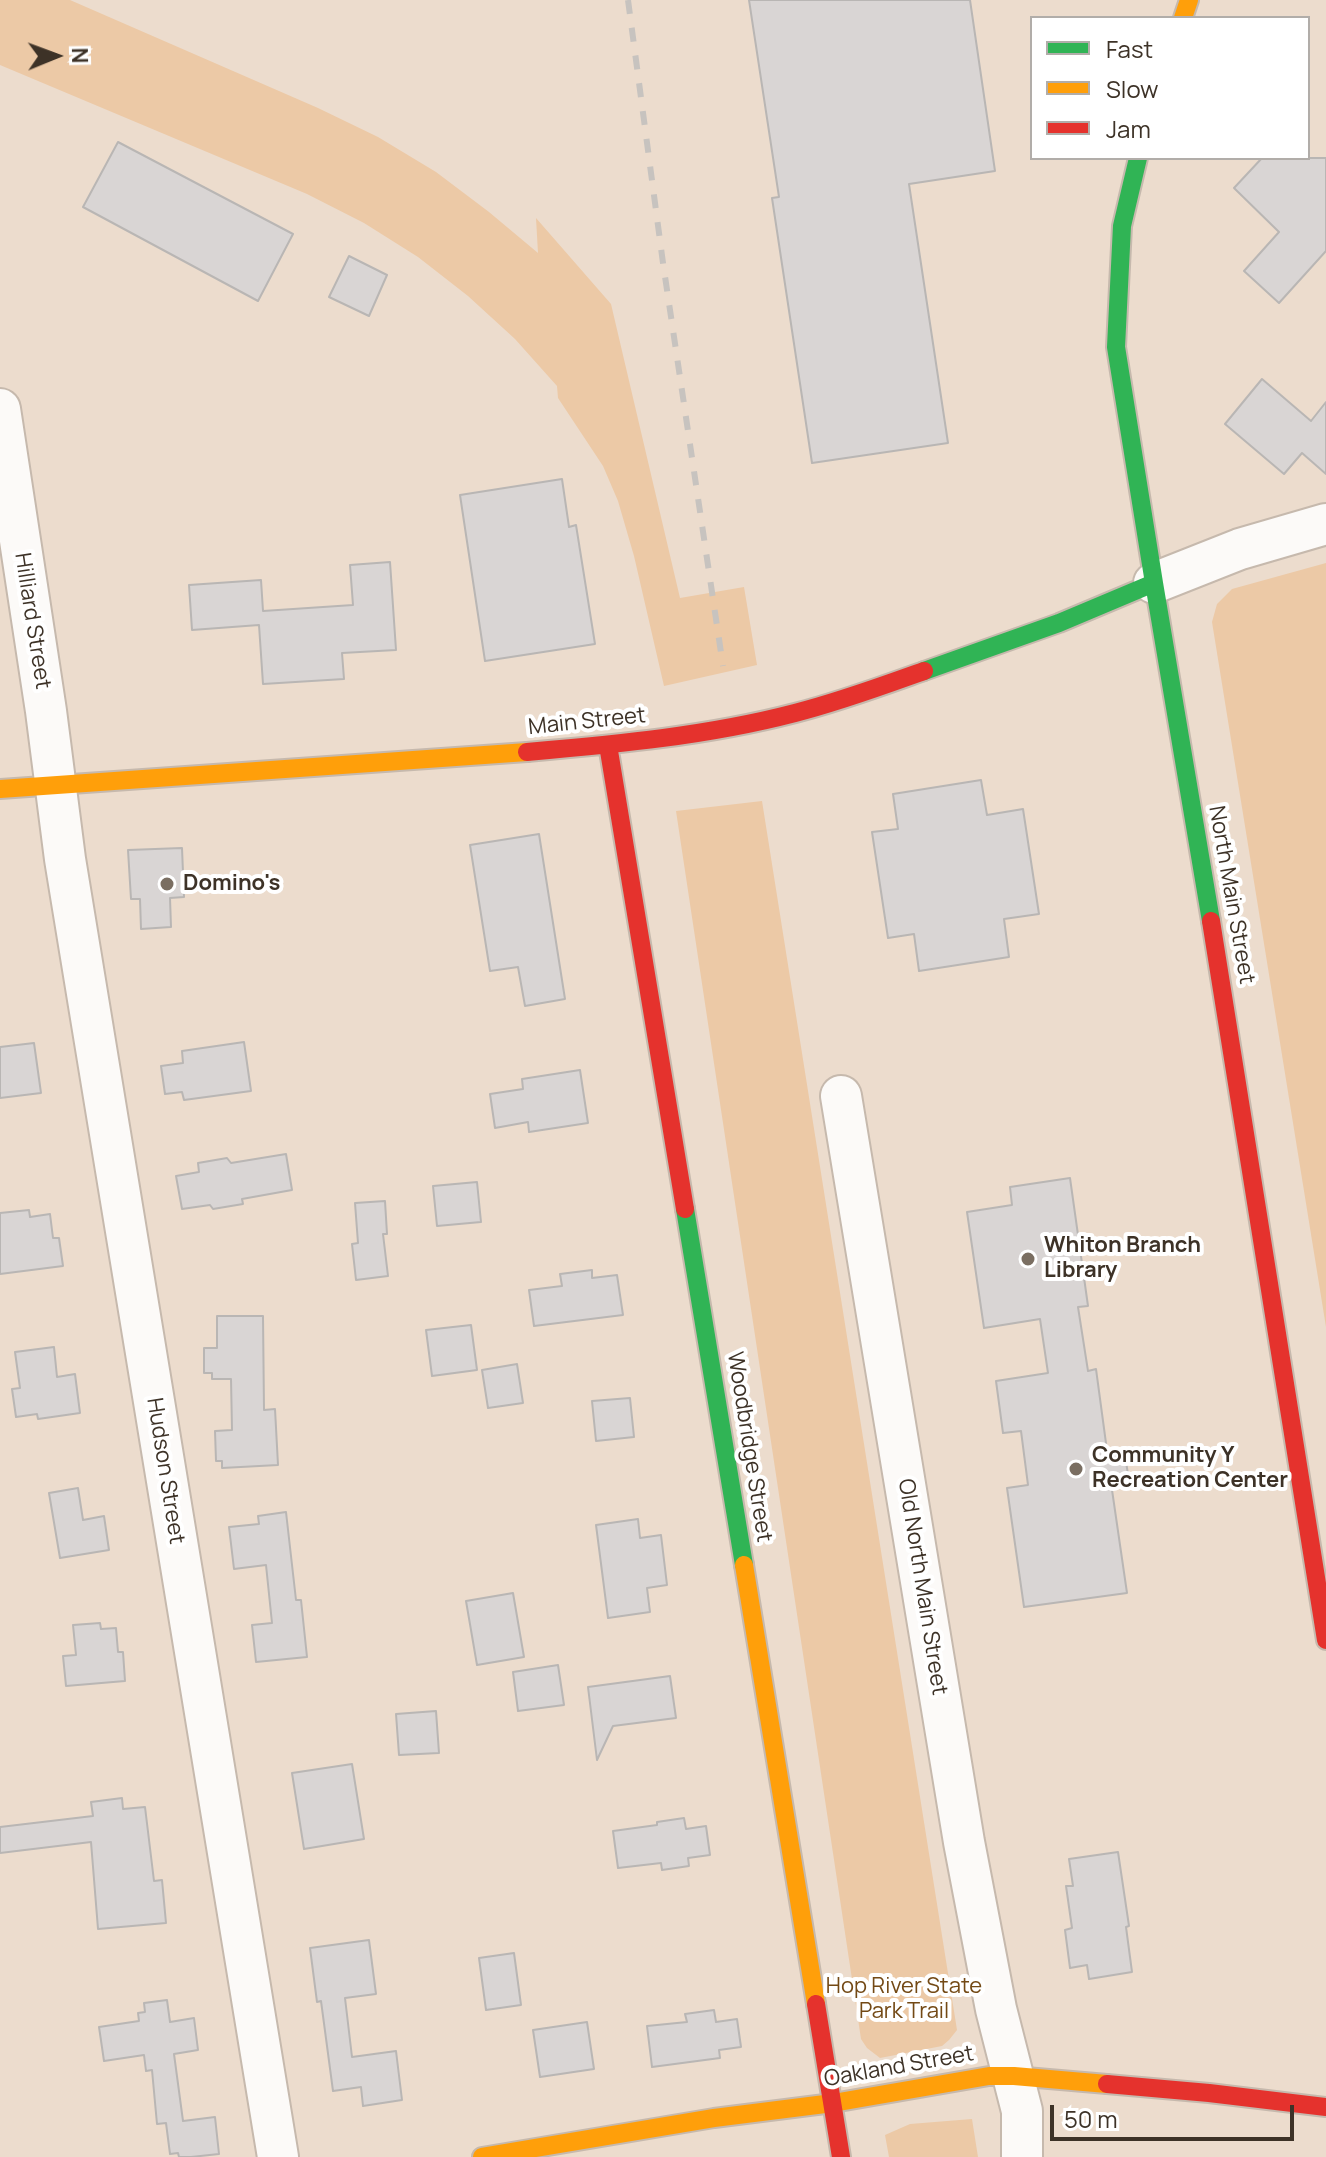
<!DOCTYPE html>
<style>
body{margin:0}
#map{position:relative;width:1326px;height:2157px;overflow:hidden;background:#ecdccd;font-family:Manrope,sans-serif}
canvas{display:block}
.legend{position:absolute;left:1030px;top:16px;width:280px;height:144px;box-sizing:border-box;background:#fff;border:2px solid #b1ada9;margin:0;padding:10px 14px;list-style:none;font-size:24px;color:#3d3227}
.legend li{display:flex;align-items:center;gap:16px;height:40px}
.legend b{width:40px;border:2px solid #b1ada9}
.north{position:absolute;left:16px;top:16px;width:80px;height:80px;-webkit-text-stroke:6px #fff;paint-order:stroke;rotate:89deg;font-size:22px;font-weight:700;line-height:32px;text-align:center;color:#3d3227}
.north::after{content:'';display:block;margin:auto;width:28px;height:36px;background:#3d3227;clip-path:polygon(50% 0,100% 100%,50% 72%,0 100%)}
.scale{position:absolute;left:1050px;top:2105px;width:244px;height:36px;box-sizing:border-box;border:4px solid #3d3227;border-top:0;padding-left:10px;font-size:24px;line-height:28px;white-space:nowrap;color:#3d3227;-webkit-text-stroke:6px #fff;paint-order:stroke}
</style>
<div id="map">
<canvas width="1326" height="2157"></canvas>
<ul class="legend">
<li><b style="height:10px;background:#30b455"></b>Fast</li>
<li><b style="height:10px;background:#ff9f0a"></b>Slow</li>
<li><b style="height:10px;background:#e5322d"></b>Jam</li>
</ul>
<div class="north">N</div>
<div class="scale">50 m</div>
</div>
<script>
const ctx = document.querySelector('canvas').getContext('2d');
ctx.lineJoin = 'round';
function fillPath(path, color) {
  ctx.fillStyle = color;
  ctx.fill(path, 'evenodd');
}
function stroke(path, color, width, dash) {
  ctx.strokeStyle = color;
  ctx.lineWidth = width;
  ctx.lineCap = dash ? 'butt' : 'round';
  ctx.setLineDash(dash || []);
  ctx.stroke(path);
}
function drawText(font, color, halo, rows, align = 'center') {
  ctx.font = font + ' Manrope,sans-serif';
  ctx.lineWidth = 8;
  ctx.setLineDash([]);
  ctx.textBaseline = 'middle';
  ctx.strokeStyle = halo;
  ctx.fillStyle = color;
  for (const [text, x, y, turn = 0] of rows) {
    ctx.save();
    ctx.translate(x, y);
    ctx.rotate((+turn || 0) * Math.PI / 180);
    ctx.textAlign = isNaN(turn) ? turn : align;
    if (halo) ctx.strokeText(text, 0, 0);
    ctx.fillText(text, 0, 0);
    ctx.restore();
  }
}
const green = new Path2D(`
 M0,0H70L318,108L378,137L436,172L489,212L538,253L536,218L611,304L680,598L744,587L757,665L664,686L634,556L618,501L603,466L558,398L557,386L515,339L468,296L418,257L364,223L307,194L0,65Z
 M1326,563V1327L1212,622L1217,604L1232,589Z
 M762,801L957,2030L949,2040L942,2046L880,2058L867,2048L861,2039L676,811Z
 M972,2119L978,2157H889L885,2135L910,2124Z`);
const building = new Path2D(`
 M749,0H970L995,171L909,184L948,443L812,463L772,198L779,197Z
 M118,142L293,234L258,301L83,207Z
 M1262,158H1326V251L1279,303L1244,271L1279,232L1234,188Z
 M349,256L387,275L369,316L329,297Z
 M1262,379L1311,421L1326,402V474L1302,453L1284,474L1225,424Z
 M562,479L569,527L576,525L595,644L485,661L460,495Z
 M390,562L396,650L342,653L344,679L263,684L259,625L192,630L189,585L261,580L263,611L353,605L350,565Z
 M981,780L987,815L1023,809L1039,914L1004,919L1009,957L919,971L914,934L888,938L872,832L898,829L893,794Z
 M539,834L565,999L525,1006L518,967L490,971L470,845Z
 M182,848L184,897L170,898L171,927L141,929L140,899H131L128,850Z
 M244,1042L251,1091L184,1100L182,1092L165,1094L161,1066L183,1063L182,1051Z
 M34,1043L41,1093L0,1098V1047Z
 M580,1070L588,1123L529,1132L528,1122L495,1128L490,1094L523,1089L522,1079Z
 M286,1154L292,1190L242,1199L243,1204L213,1209L210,1205L182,1209L176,1176L199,1172L198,1163L227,1158L231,1163Z
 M1070,1178L1088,1306L1078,1307L1088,1371L1096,1369L1108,1458L1125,1455L1129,1481L1111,1483L1127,1593L1024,1607L1007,1488L1028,1485L1021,1431L1003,1433L996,1381L1048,1373L1040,1319L984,1328L967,1212L1012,1205L1010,1187Z
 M477,1182L481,1222L437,1226L433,1186Z
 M385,1201L387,1234H383L388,1276L356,1280L352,1244L358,1243L355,1203Z
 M29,1210L30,1217L50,1214L53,1238H59L63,1266L0,1274V1213Z
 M592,1270V1278L617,1275L623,1315L534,1326L529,1290L562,1286L560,1274Z
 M217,1316H263L264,1410L275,1409L278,1465L222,1468V1461H216L215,1431L232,1430L231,1379H212V1373H204V1348H217Z
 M471,1325L477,1370L432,1376L426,1330Z
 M54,1347L57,1377L75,1374L80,1413L38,1419L37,1414L16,1417L12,1389L20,1388L15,1352Z
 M517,1364L523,1403L488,1408L482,1370Z
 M630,1398L634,1437L596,1441L592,1401Z
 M78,1488L83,1520L104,1516L109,1550L60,1558L49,1493Z
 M286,1512L296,1600H301L307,1657L256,1662L252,1625L272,1623L266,1565L234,1569L229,1527L259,1524L258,1516Z
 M638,1519L640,1538L661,1535L667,1585L647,1588L650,1612L608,1618L596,1525Z
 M513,1593L524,1657L477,1665L466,1601Z
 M100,1623L101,1629L116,1628L118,1652H123L125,1681L66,1686L63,1656L76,1655L73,1625Z
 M558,1665L564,1705L518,1711L513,1672Z
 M670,1676L676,1718L613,1726L597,1760L588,1687Z
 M436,1711L439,1753L399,1755L396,1714Z
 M352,1764L364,1839L304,1849L292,1773Z
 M122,1798L123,1809L145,1807L154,1881L162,1880L166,1923L98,1929L91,1842L0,1853V1827L93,1816L91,1802Z
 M684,1818L686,1829L706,1826L710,1855L688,1858L689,1866L662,1870L661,1863L618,1868L613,1831L657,1825V1822Z
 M1118,1852L1129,1926L1126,1927L1132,1972L1089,1979L1087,1965L1070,1968L1065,1930L1072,1928L1066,1886H1073L1069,1859Z
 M369,1940L376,1994L345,1998L352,2057L396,2051L402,2100L363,2106L361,2087L333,2091L321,2001L317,2002L310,1948Z
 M514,1953L521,2005L486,2010L479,1958Z
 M167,2000L170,2022L194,2018L198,2050L174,2054L183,2121L215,2117L219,2154L191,2157H179L178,2153L170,2154L166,2123L157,2124L152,2070L146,2071L144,2055L104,2061L99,2027L139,2021L138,2013L145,2012L144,2003Z
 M714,2010L716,2022L737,2019L741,2047L719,2050L720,2058L652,2067L647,2026L687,2022L685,2014Z
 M587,2022L594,2069L540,2077L533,2030Z`);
const street = new Path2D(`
 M0,409L46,711L65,859L278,2157
 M1154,583L1240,549L1326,524
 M841,1096L964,1842L996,2009L1022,2111V2157`);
const fast = new Path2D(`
 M1138,158L1122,226L1116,347L1154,583
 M924,671L1059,623L1154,583L1211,921
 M685,1209L744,1565`);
const slow = new Path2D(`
 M1183,18L1189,0
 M0,789L527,752
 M744,1565L816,2004
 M482,2157L714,2118L833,2103L989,2076H1014L1107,2084`);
const jam = new Path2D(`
 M608,745L685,1209
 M527,752C617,744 707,736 795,713C839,702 882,686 924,671
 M1211,921L1326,1640
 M816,2004L841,2157
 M1107,2084L1209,2093L1326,2107`);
const rail = new Path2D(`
 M628,0L663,263L723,666`);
const markers = [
 [167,884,8,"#7a6e61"],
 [1028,1259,8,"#7a6e61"],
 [1076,1469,8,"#7a6e61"]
];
const streetNames = [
 ["Hilliard Street",32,621,81],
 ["Main Street",587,722,-6],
 ["North Main Street",1231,895,80],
 ["Woodbridge Street",749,1447,81],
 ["Hudson Street",165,1471,81],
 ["Old North Main Street",922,1587,81],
 ["Oakland Street",899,2067,-10]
];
const poiNames = [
 ["Domino's",183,884],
 ["Whiton Branch",1044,1246],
 ["Library",1044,1271],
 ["Community Y",1092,1456],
 ["Recreation Center",1092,1481]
];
const parkNames = [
 ["Hop River State",904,1987],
 ["Park Trail",904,2012]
];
fillPath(green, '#ecc9a6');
fillPath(building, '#d9d5d4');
stroke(building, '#b9b6b4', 2);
stroke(street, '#c6b9ad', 44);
stroke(fast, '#c6b9ad', 22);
stroke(slow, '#c6b9ad', 22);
stroke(jam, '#c6b9ad', 22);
stroke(street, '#fcfaf8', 40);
stroke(fast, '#30b455', 18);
stroke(slow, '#ff9f0a', 18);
stroke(jam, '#e5322d', 18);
stroke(rail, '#c7c3bf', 6, [14, 14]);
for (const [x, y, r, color] of markers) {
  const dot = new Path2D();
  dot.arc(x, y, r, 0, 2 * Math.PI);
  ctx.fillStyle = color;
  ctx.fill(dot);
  stroke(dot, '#fff', 3);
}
drawText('22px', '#3d3227', '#fff', streetNames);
drawText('bold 22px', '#3d3227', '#fff', poiNames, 'left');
drawText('22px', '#734915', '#fff', parkNames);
</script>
